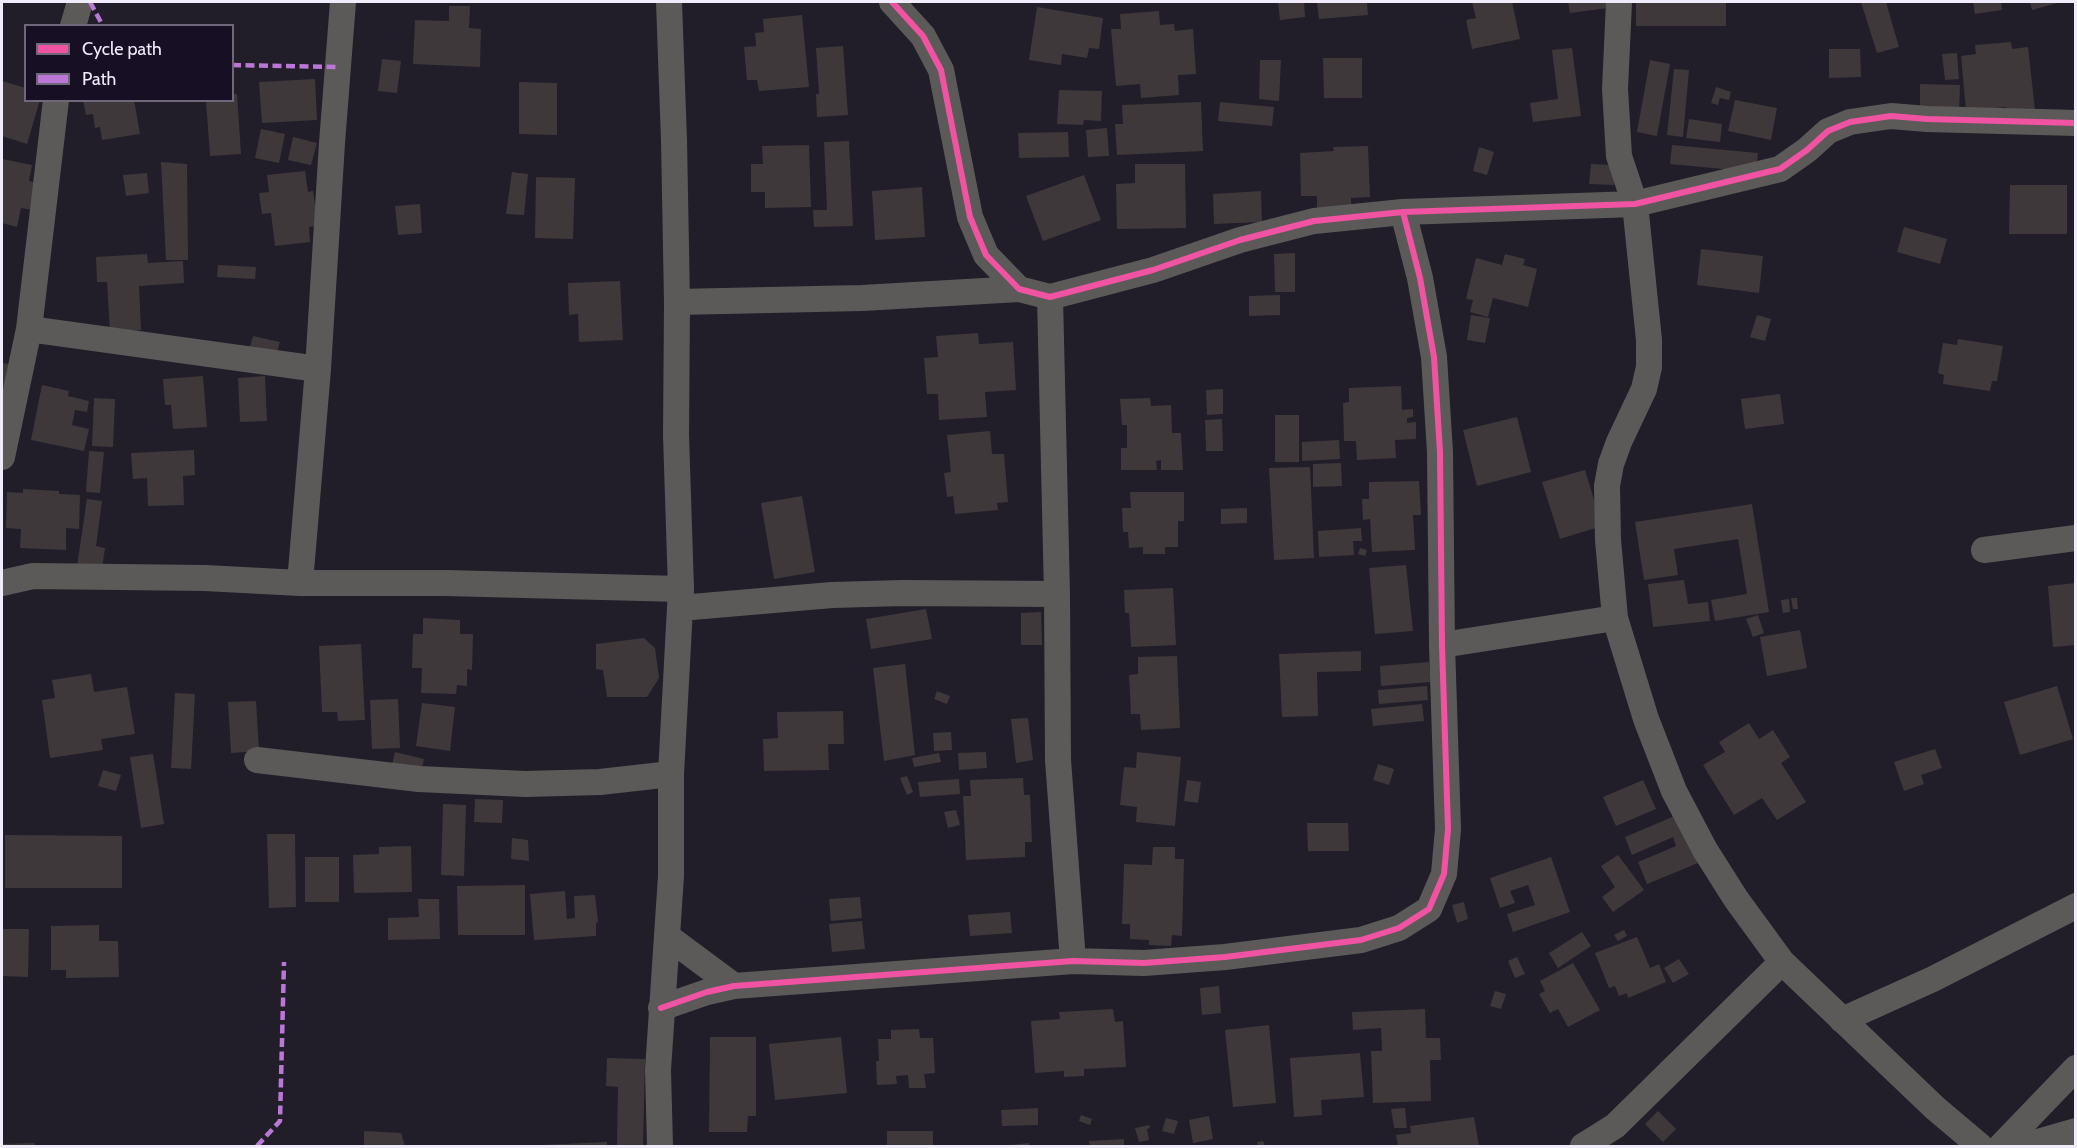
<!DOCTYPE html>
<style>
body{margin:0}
#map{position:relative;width:2077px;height:1148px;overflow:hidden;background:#211e29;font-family:Cabin,sans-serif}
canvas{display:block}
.frame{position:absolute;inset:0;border:3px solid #f0ecfb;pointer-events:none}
.legend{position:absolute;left:24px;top:24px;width:210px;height:78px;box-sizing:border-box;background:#171024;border:2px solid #6e687a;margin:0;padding:8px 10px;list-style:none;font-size:18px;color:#f0ecfb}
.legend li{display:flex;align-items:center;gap:12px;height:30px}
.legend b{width:30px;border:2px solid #6e687a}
</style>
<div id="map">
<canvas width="2077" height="1148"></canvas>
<div class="frame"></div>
<ul class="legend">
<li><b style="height:8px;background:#f153a3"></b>Cycle path</li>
<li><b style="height:8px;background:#ba77d6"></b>Path</li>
</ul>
</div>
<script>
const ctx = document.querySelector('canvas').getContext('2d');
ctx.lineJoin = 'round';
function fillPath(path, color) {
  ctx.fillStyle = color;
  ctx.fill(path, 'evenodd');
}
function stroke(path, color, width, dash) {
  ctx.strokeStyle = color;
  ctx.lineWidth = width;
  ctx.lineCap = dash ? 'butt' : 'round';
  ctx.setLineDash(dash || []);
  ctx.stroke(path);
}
const building = new Path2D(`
 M1278,2H1304L1305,17L1280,20Z
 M1317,2H1367L1368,15L1319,19Z
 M1472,2H1512L1520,39L1472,49L1466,20L1476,18Z
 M1568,2H1607L1608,8L1570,13Z
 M1636,2H1726V26H1636Z
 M1861,2H1886L1899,47L1877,53Z
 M1973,2H2001L2002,10L1975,14Z
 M2030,2H2061L2032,10Z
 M449,6H470L469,28L481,29L480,67L413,64L415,20L449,21Z
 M1037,7L1103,18L1099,49L1089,48L1087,58L1062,54L1061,65L1029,60Z
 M1159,11L1160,25L1174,24L1175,31L1193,29L1196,74L1178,75L1179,95L1141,98L1140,84L1116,86L1111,29H1121L1120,14Z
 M802,15L809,87L759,91L757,80H747L744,47L756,46L755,33L764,32L763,19Z
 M2011,42L2012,49L2028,47L2035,110L2006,113V107L1966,111L1961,56L1976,54L1975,45Z
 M843,46L848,115L817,117L816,94H819L816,48Z
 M1572,48L1581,116L1533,122L1530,103L1558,99L1552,50Z
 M1829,49H1860L1861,77L1829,78Z
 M1957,53L1959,79L1945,80L1942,54Z
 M1323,58H1362V98H1324Z
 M382,59L401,61L397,93L378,91Z
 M1260,60H1281L1279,101L1259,99Z
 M1650,60L1670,64L1657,136L1637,132Z
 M1674,69L1689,70L1683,137L1667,135Z
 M315,79L317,120L262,123L259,82Z
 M2,81L26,88V100H40L27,144L2,136Z
 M519,82L557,83V135L519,134Z
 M1920,84L1960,85L1959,113L1920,112Z
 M1716,87L1731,92L1729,100L1720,98L1718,105L1711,103Z
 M1059,90L1102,91L1101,121L1084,120L1083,125L1057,124Z
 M232,94H237L241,154L210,156L206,100H232Z
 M83,100H134L140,134L102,140L100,127L95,128L93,114L86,115Z
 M1735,100L1777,108L1771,140L1728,131Z
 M1201,102L1203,151L1117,155L1115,124H1123L1122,105Z
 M1220,102L1274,107L1272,126L1218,121Z
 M1689,119L1722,124L1720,142L1686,138Z
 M1107,128L1109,156L1088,157L1086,130Z
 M261,129L285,134L279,163L255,158Z
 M1068,132L1069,157L1019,158L1018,133Z
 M293,137L317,143L311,165L288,160Z
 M849,141L853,226L814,227L813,210H827L824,142Z
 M809,145L811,207L765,208V192H751V164H763L762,146Z
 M1672,145L1758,153L1756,172L1670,164Z
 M1368,146L1370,197L1351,198V208L1317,209V196H1301L1300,153L1334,151L1333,147Z
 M1479,147L1494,152L1487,175L1473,171Z
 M2,159L32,165L29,181L43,184L38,211L21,208L17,227L2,223Z
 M161,162L187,164L188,260H166Z
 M1135,164H1185L1186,228L1117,229L1116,184L1135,183Z
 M1591,164L1614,165V185L1589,184Z
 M305,171L308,192L313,191L318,226L309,227L310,242L275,246L271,213L262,214L259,193L269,192L267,175Z
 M512,172L528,174L524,215L506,214Z
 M147,173L149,193L126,196L123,175Z
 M1084,175L1101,220L1043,241L1026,196Z
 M536,177L575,178L573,239L535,238Z
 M2010,185H2067V234H2009Z
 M922,187L925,237L875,240L872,191Z
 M1261,191L1262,222L1214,224L1213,194Z
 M420,204L422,233L398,235L395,206Z
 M1904,227L1947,239L1940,264L1897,252Z
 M1701,249L1763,256L1759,293L1697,285Z
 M1295,253V292H1275L1274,254Z
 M147,254L148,263L183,261L184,283L139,286L141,330L110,332L107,282H97L96,257Z
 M1505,254L1525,259L1523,265L1537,269L1528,307L1493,298L1488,317L1470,312L1473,300L1466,299L1476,258L1502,265Z
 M218,265L256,267L255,279L217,277Z
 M620,281L623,340L579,342L578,314L569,315L568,283Z
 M1280,295V315L1249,316V296Z
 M1471,315L1490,318L1485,343L1467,340Z
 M1757,315L1771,319L1765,341L1750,337Z
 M978,333L979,344L1013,342L1016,390L985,392L987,417L939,420L938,394H927L924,358L938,357L936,336Z
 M253,336L280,342L276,356L249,350Z
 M1958,339L2003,346L1997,381H1992L1990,391L1943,384L1944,375L1938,373L1943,343L1957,345Z
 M2,363L9,364L2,403Z
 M203,376L207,427L173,429L171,405H165L163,379Z
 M265,376L267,421L240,422L238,378Z
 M42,385L69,391L68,396L89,401L87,412L75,410L72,425L89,429L84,451L31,440Z
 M1401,386L1402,410L1413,409V417L1407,418V423L1416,422V439L1395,440L1396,458L1357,460L1356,441H1344L1343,403L1349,402V388Z
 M1223,389V414L1207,415L1206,390Z
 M1780,394L1784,424L1745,429L1741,399Z
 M94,398L115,399L113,447L92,446Z
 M1150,398L1151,406L1171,405L1172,433H1181L1183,470H1161V460L1156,461L1157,470H1121V448H1127V425H1122L1120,399Z
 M1275,415H1299V462H1275Z
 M1517,417L1531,472L1477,486L1463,430Z
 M1222,419L1223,451H1206L1205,420Z
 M990,431L992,454H1004L1008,502L997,503L998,510L955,514L953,496L947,497L944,473L951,472L947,435Z
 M1339,440L1340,459L1302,461V442Z
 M194,450L195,475L183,476L184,505L148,506L147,478L133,479L131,453Z
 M89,451L104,452L100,493L86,492Z
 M1341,463L1342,486L1313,487V464Z
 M1310,467L1314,558L1274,560L1269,468Z
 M1585,470L1602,526L1560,539L1542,482Z
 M1419,481L1421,515H1413L1415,550L1372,552L1370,519L1363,520L1362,499H1369V482Z
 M23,489L59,491V494L80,495L79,529L66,528V550L20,548L21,529L6,528L7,492L23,493Z
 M1130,492H1184V521H1178V547H1165V554H1143V547L1129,548L1128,532H1123L1122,508H1131Z
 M802,496L815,572L774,579L761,503Z
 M87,499L102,501L96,546L105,548L102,569L77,566Z
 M1752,504L1769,612L1715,621L1711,600L1747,594L1738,539L1674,549L1678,575L1644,580L1635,522Z
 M1247,508V523L1221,524V509Z
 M1361,528L1362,541H1353L1354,555L1319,557L1318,531Z
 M1360,548L1367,550L1365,556L1358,554Z
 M1406,565L1413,631L1375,634L1369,568Z
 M1684,580L1688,604L1708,602L1710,621L1653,627L1648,584Z
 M2076,583V645L2053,647L2048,586Z
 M1173,588L1176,645L1131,647L1129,613H1125L1124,590Z
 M1791,598H1797L1798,609H1793Z
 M1789,599L1790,612L1783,613L1781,600Z
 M926,609L932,639L871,649L866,619Z
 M1041,612L1042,645H1021V613Z
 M1758,615L1764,633L1753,637L1746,619Z
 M423,618L460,620V634H473L472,670L467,669V686L457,685L456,694L421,693L422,668H412L413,634H423Z
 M1800,630L1807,668L1767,676L1760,637Z
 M644,638L655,648L659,678L647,697H607L603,670L596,669V644Z
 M361,644L365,720L338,721L337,712H322L319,646Z
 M1361,651V671L1317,672L1318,716L1282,717L1279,654Z
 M1177,656L1180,728L1141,730L1140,714H1131L1129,675L1138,674V657Z
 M1429,662L1431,682L1381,686L1380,666Z
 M905,664L915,755L884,761L873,668Z
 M91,674L94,692L127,687L135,734L101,739L103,750L50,758L42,700L55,698L52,680Z
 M1427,686L1428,700L1379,704L1378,690Z
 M2057,686L2073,739L2020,755L2004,702Z
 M937,691L950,696L947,704L934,699Z
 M175,693L195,694L191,769L171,768Z
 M398,699L400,748L372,749L370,700Z
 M256,701L259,751L231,753L228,702Z
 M422,703L455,707L450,751L416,746Z
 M1422,704L1424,721L1373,726L1371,709Z
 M843,711L844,744H828L829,770L764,771L763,739L778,738L777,712Z
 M1028,718L1033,760L1016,763L1011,719Z
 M1749,723L1759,739L1773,730L1790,757L1781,763L1806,802L1777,820L1762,798L1734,815L1703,765L1725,752L1719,742Z
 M951,732L952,750L934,751L933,733Z
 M1935,749L1942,768L1921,775L1924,784L1904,791L1894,762Z
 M395,752L424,759L420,776L391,769Z
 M986,752L987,768L959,770L958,753Z
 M1137,752L1181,757L1175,826L1136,822L1137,807L1120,805L1124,767L1136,768Z
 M939,753L941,762L914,767L912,758Z
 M153,754L164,824L141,828L130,757Z
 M1378,764L1394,769L1389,785L1373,780Z
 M103,770L121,775L116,791L98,786Z
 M907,776L913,792L907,795L900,778Z
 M1023,778L1024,795H1030L1032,842H1025V857L966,860L963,796H971L970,780Z
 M959,779L960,794L920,797L918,782Z
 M1187,780L1201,782L1198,803L1184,801Z
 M1643,780L1656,809L1616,826L1603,797Z
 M475,799L503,800L502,823L474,822Z
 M443,804L466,805L464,876L441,875Z
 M956,810L960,825L948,828L944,812Z
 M1677,815L1698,863L1647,884L1638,862L1676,846L1673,837L1632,855L1625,837Z
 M1307,823H1348L1349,851H1308Z
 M267,834H295L296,907L269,908Z
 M5,835L122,836V888H5Z
 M512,838L528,840L529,861L511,859Z
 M411,846L412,892L354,893L353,855L379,854V847Z
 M1153,847H1175V859H1184L1182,936L1172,935L1171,946L1149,945V940L1130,939V924H1122L1124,864L1152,865Z
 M1618,855L1644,890L1613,912L1602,897L1615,887L1601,866Z
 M305,857H339V902H305Z
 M1551,857L1570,912L1513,932L1507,914L1535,905L1528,885L1510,891L1515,903L1500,908L1490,878Z
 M525,885V935H458L457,886Z
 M565,891L567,919L575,918L574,896L595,895L598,922L596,923V936L534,940L530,894Z
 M860,897L862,918L831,921L829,899Z
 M418,899H439L440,939L388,940V918L419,917Z
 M1464,902L1468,919L1457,923L1452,905Z
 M1010,912L1012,933L970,936L968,915Z
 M862,921L865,949L832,952L829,924Z
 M99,925V941H118L119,977L66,978V970H51V926Z
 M2,929H29L28,977L2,976Z
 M1624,930L1627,936L1618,941L1614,935Z
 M1582,932L1591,946L1558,968L1549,953Z
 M1637,937L1650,968L1659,964L1666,982L1628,998L1627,993L1619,996L1615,986L1609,988L1595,953Z
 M1517,957L1525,974L1515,978L1508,961Z
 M1679,959L1689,974L1673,983L1664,968Z
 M1573,963L1600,1010L1568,1027L1558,1009L1550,1013L1539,994L1545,991L1540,981Z
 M1219,986L1221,1013L1202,1015L1200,988Z
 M1495,991L1506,994L1501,1009L1490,1006Z
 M1113,1009L1115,1022L1123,1021L1126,1067L1084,1069V1076L1064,1077V1071L1035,1073L1031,1021L1060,1019L1059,1012Z
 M1425,1009L1426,1038H1440L1441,1060H1430L1431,1101L1373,1103L1371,1051H1382L1381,1028L1353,1030L1352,1012Z
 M1269,1025L1276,1103L1233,1107L1225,1030Z
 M919,1029L920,1038H933L935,1073L924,1074L926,1088H909L908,1075L896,1076L897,1084L877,1085L876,1061H879L878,1039H891V1030Z
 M710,1037H756V1116H748L747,1132H709Z
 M841,1037L847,1093L775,1100L769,1044Z
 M1360,1053L1364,1097L1321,1100L1322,1115L1294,1117L1290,1058Z
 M607,1058L645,1059L643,1146H617L618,1087L606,1086Z
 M1038,1108V1125L1002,1126L1001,1110Z
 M1405,1108L1407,1128H1394L1391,1109Z
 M1658,1111L1676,1129L1663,1142L1645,1124Z
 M1081,1115L1092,1119L1090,1125L1079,1121Z
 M1209,1116L1213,1139L1193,1143L1189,1120Z
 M1474,1117L1479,1146H1398L1396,1135L1411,1133L1410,1126Z
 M1166,1118L1178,1121L1174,1134L1162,1131Z
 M1149,1125L1150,1128L1147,1129L1149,1140L1139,1142L1135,1128Z
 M364,1131L401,1133L405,1146H364Z
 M887,1131H933V1146H887Z
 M1124,1139V1146H1090L1089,1141Z
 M1263,1141L1265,1146H1258L1257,1142Z
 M607,1142V1146H540V1145Z
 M34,1143V1146H3V1144Z
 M1029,1143V1146H1010V1145Z`);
const minor = new Path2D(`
 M892,2L923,36L941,70L970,217L986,255L1019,289L1050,297L1153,270L1240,240L1314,221L1403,212L1635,204L1780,169L1807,150L1828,131L1850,122L1891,116L1927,119L2076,123
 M1619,2L1615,89L1619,156L1635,204L1649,340V367L1644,389L1619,442L1611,464L1607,486L1608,540L1615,618L1646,719L1674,791L1705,850L1736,899L1782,962L1935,1108L1980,1146
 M73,26L80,2
 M1050,297L1057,594L1058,760L1073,961
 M677,302L862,298L1019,289
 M29,329L318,369
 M2,457L29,329L56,100
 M1984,550L2076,538
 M2,583L33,576L205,578L300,583H445L681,589
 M300,583L318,369L332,143L343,2
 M680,608L832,595L903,593L1057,594
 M1442,645L1615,618
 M257,760L419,779L525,784L600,782L671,774
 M668,937L734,986
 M661,1008L707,992L734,986L1073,961L1144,963L1225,957L1361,940L1399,928L1429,909L1444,874L1448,829L1442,645L1440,452L1434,357L1420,278L1403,212
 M1842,1020L1933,979L2076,906
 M660,1146L658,1070L671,876V774L681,589L676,435L677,302L674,140L669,2
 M1583,1146L1615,1126L1782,962
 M2001,1146L2076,1068
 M2024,1146L2076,1131`);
const quiet = new Path2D(`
 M90,2L103,26
 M232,65L339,67
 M257,1146L280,1121L284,962`);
const cycleway = new Path2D(`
 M892,2L923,36L941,70L970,217L986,255L1019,289L1050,297L1153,270L1240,240L1314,221L1403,212L1635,204L1780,169L1807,150L1828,131L1850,122L1891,116L1927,119L2076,123
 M661,1008L707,992L734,986L1073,961L1144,963L1225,957L1361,940L1399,928L1429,909L1444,874L1448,829L1442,645L1440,452L1434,357L1420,278L1403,212`);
fillPath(building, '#3e383b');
stroke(minor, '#5c5a59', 26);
stroke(quiet, '#ba77d6', 4.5, [9, 4.5]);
stroke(cycleway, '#f153a3', 6);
</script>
